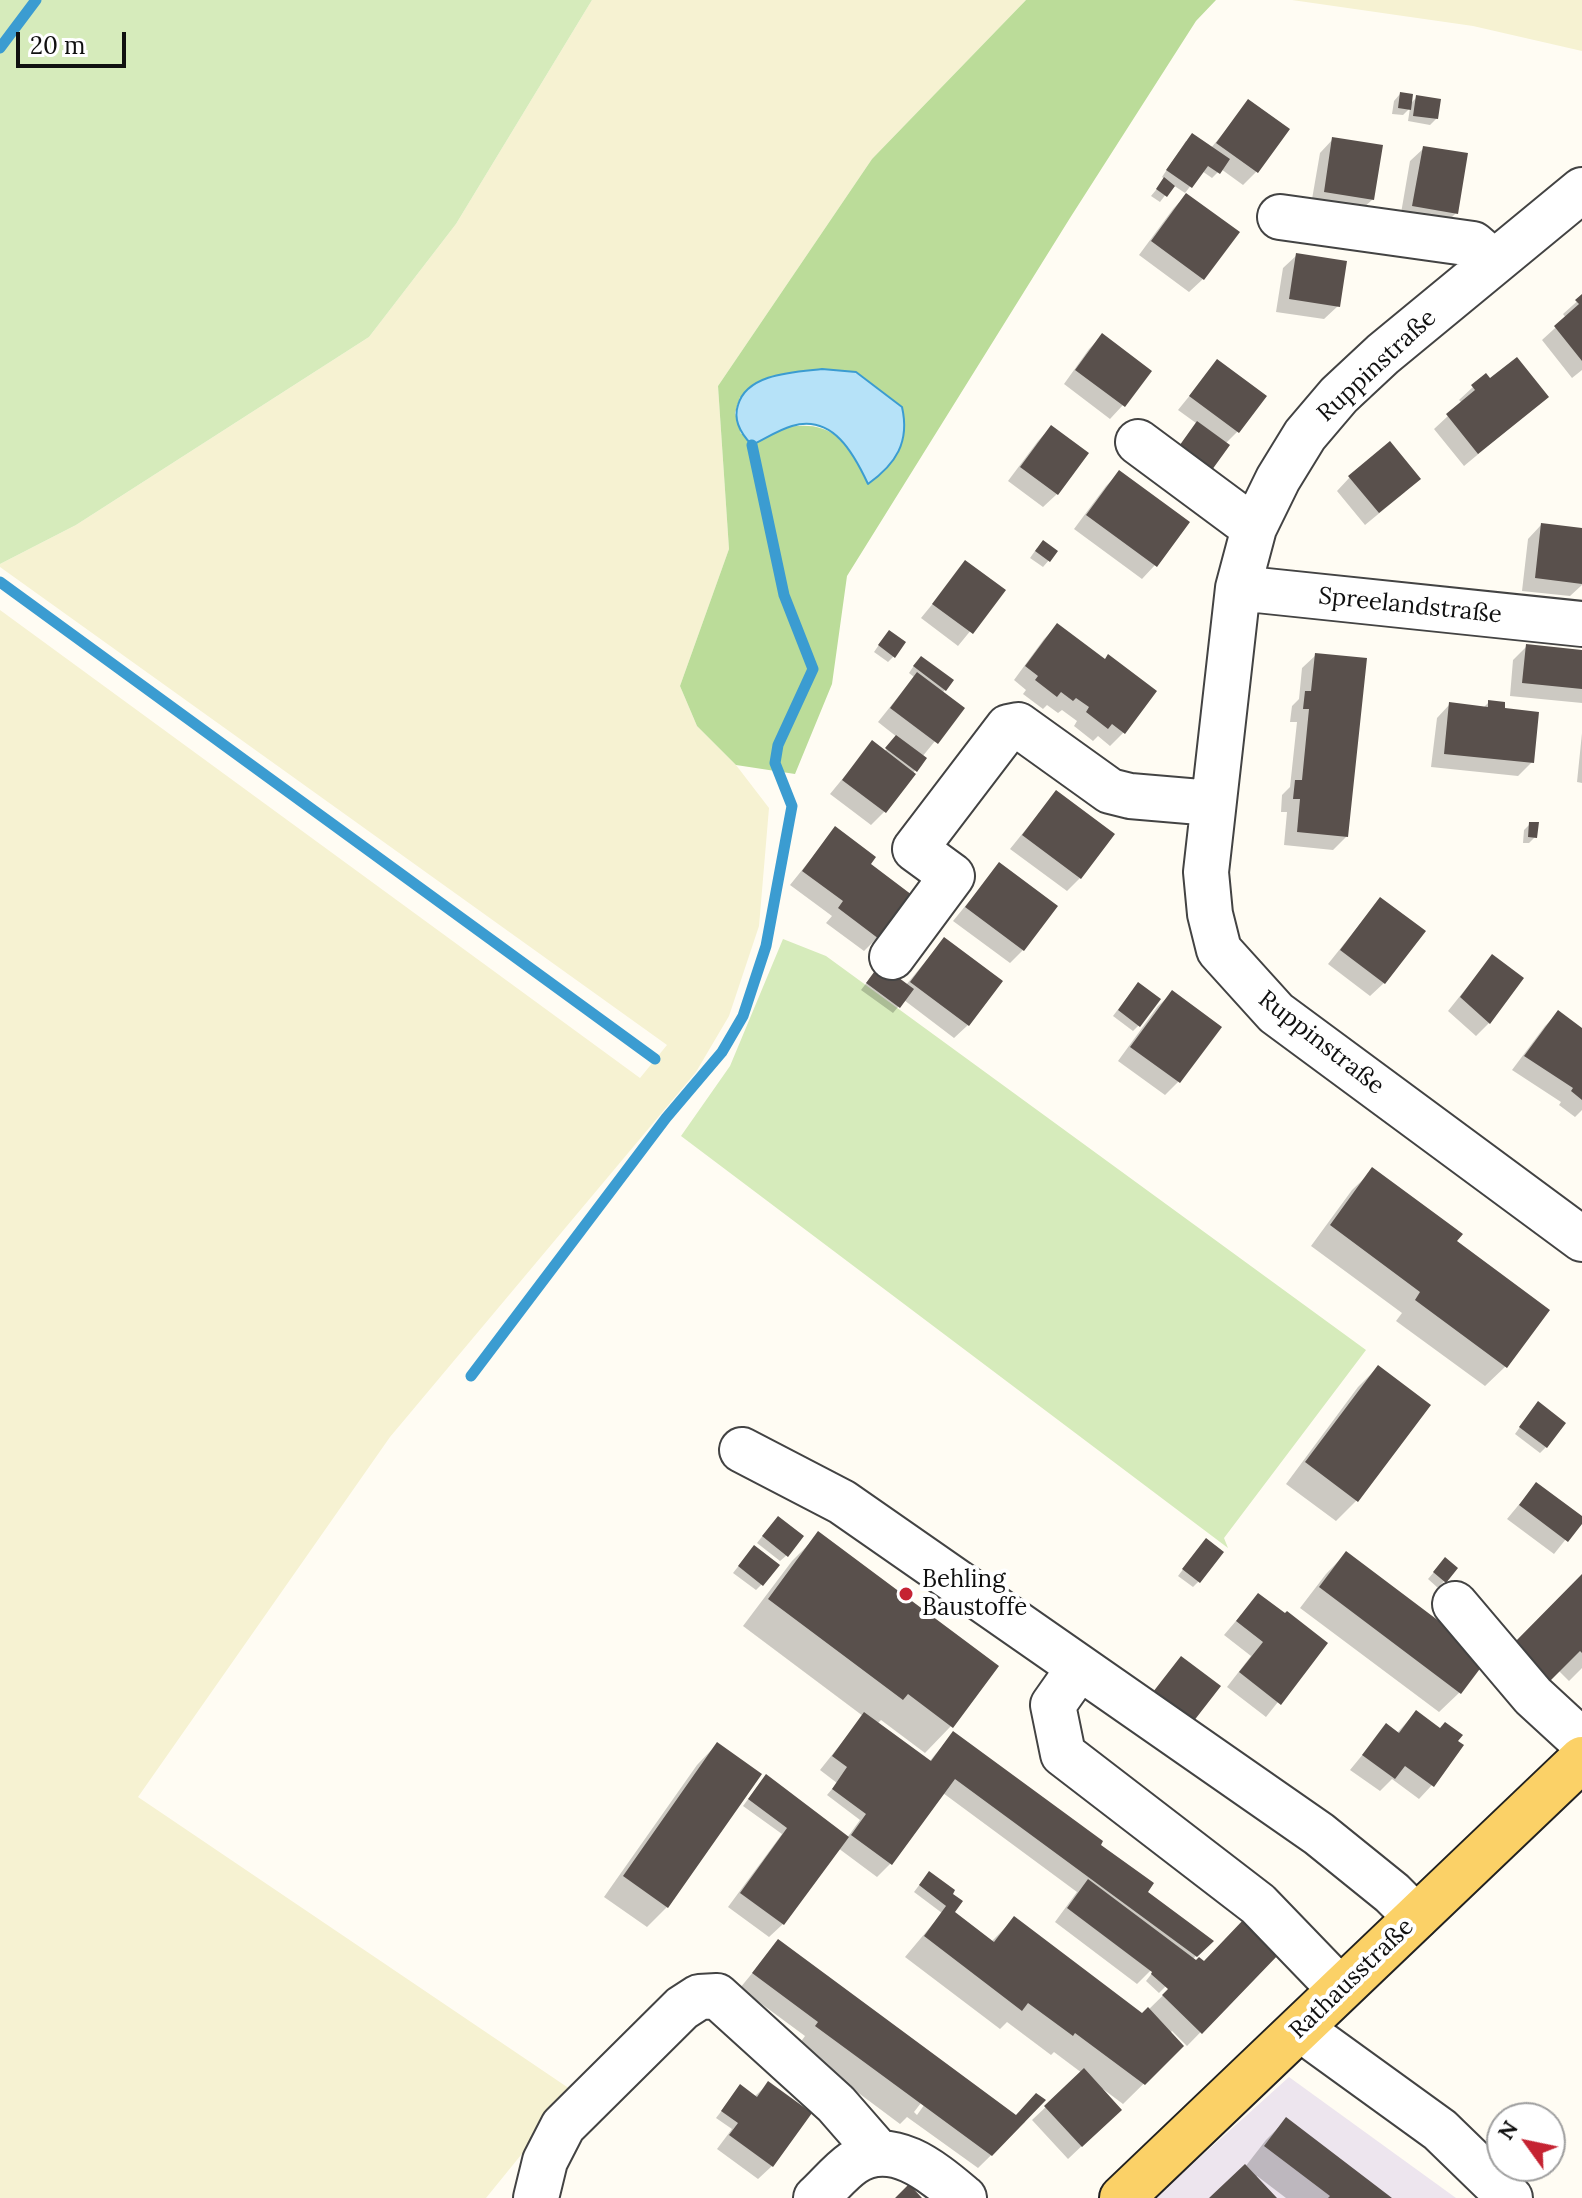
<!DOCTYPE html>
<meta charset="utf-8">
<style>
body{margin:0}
#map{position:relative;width:1582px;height:2198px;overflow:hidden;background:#fffcf3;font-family:Lora,serif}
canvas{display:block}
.north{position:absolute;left:1486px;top:2102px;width:80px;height:80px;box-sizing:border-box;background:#fff;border:2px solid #9f9f9f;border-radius:50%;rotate:303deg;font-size:22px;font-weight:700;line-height:32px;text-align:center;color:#101010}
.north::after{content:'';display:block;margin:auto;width:28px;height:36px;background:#c52332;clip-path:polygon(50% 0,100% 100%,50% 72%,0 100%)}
.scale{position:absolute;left:16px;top:32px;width:110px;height:36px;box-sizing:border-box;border:4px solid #101010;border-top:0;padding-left:10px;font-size:24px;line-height:28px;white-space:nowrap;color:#101010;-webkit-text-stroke:6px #fff;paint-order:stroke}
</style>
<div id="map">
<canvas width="1582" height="2198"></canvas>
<div class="north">N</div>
<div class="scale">20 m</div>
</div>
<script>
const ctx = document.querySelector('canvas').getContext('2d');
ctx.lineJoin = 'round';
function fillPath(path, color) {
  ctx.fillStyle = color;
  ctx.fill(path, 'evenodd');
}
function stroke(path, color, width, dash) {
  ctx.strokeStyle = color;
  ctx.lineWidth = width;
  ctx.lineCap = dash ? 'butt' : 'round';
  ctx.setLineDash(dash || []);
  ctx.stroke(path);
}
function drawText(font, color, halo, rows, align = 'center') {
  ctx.font = font + ' Lora,serif';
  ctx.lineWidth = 8;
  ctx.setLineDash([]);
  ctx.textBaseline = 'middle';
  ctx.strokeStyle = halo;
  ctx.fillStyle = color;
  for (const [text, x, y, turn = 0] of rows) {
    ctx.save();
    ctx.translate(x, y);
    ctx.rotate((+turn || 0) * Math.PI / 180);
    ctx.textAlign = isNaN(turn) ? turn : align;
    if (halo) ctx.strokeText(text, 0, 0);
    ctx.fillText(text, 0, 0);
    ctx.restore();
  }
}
const industrial = new Path2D(`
 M1289,2077L1456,2198H1155Z`);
const farmland = new Path2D(`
 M592,0H1026L872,159L718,386L729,549L680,686L697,726L736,765L769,808L759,926L729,1016L696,1072L390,1437L138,1797L573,2091L486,2198H0V610L640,1078L667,1045L0,567V564L76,525L369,337L456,224Z
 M1292,0H1582V51L1473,26Z`);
const green = new Path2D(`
 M0,0H592L456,224L369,337L76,525L0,564Z
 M783,939L826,956L1366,1350L1224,1538L1228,1548L681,1136L730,1066Z`);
const forest = new Path2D(`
 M1026,0H1216L1196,21L1070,218L847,576L832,684L795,774L736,765L697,726L680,686L729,549L718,386L872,159ZM740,397L900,448L869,484C834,411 813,423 741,434L735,413Z`);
const water = new Path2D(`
 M822,369L856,372L902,407C910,442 896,464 868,484C854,454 833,414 792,426C778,430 765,439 752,445C741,434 733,420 738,405C747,373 795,372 822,369Z`);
const shadow = new Path2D(`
 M1400,94L1410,104L1417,97L1437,118L1430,125L1408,121L1410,108L1403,115L1392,114L1394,101Z
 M1249,102L1287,130L1256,172L1243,185L1221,169L1212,178L1202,171L1185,193L1173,185L1160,202L1151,196L1165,179L1162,177L1186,141L1211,148Z
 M1333,139L1373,199L1359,212L1311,205L1320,153Z
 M1424,148L1456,213L1443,226L1400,219L1410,161Z
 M1186,195L1203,279L1189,292L1139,255L1173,209Z
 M1297,255L1338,306L1324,319L1276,312L1283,268Z
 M1582,297V370L1572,378L1542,340L1566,318L1563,314Z
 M1102,336L1123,405L1110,419L1064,384L1089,349Z
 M1217,362L1238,431L1225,444L1178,410Z
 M1490,381L1547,397L1464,466L1434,429L1462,403L1459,400L1473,387Z
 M1051,427L1057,494L1043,507L1008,481L1038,441Z
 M1119,473L1155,565L1142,579L1074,529L1106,486Z
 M1350,477L1405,492L1365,525L1337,491Z
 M1541,525L1582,530V585L1570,596L1522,591L1528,539Z
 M1037,548L1056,552L1043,567L1030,558Z
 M966,563L1003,591L958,646L921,618Z
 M1057,626L1124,732L1110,746L1098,736L1093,741L1074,726L1077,721L1062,710L1058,713L1047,705L1043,709L1023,694L1026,690L1014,680L1044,639Z
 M883,639L894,656L888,662L874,652Z
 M1526,647L1582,652V703L1510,696L1513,660Z
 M1316,655L1346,837L1333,850L1284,845L1287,812H1281L1282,795L1290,787L1297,722H1290L1292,706L1299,699L1302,668Z
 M915,664L945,690L942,693L962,708L922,757L913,774L884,812L871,825L830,794L872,743L884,752L897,737L878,722L914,677L909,673Z
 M1489,702L1503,710L1532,762L1518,776L1431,767L1437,718L1450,704L1483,708Z
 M1582,733V783L1577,782Z
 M1056,792L1080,878L1067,891L1010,849Z
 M1530,824L1535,837L1529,843H1523L1524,830Z
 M835,829L878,937L864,951L826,923L832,916L790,885Z
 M999,865L1023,950L1010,963L953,921Z
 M1380,899L1384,983L1370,996L1328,964Z
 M944,939L968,1025L954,1038L904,1000L893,1013L861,990L874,973L906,985Z
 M1492,956L1489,1023L1476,1036L1448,1011Z
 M1132,991L1139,1025L1133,1031L1113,1016Z
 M1172,993L1178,1082L1165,1095L1118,1061L1158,1006Z
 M1558,1013L1582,1031V1110L1575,1117L1559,1105L1561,1102L1512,1070L1545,1026Z
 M1373,1170L1454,1242L1506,1366L1485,1386L1396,1321L1402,1313L1311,1246L1352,1190Z
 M1378,1367L1428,1405L1356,1501L1336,1521L1286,1484L1358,1387Z
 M1532,1410L1546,1447L1540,1453L1515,1434Z
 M1536,1484L1582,1519L1554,1554L1507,1519Z
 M772,1524L787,1555L780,1561L757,1543Z
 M819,1534L951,1726L925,1753L881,1720L877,1724L929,1762L953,1733L1098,1845L1145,1892L1211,1941L1159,1993L1146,1981L1153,1972L1151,1970L1137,1984L1055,1922L1077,1892L943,1793L890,1864L877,1877L838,1848L783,1924L769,1937L728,1907L782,1834L743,1806L760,1783L847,1838L860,1820L827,1795L837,1783L820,1770L863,1716L743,1626L792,1561Z
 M1200,1547L1199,1581L1193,1587L1178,1576Z
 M1346,1553L1460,1692L1439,1712L1300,1608L1326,1574Z
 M748,1554L762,1584L756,1590L733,1573Z
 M1439,1566L1455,1568L1438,1588L1428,1579Z
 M1582,1577V1668L1569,1681L1558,1670L1529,1699Z
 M1258,1595L1325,1643L1266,1717L1227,1687L1251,1656L1224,1635Z
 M1416,1712L1432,1785L1419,1799L1392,1779L1380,1791L1350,1770L1386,1726L1397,1733Z
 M717,1744L667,1907L647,1927L604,1897L697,1765Z
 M923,1880L952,1913L991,1942L1014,1919L1142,2016L1199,1960L1203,1964L1278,1953L1187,2046L1172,2031L1170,2033L1182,2046L1123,2104L1103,2089L1106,2123L1068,2159L1032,2120L1082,2073L1054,2052L1051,2055L1007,2022L1000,2029L905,1957L942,1913L914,1892Z
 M778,1942L1025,2122L978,2168L907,2117L900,2124L797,2047L805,2036L740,1988ZM938,2081L940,2083L917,2115L914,2112Z
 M768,2084L772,2166L758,2179L717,2149L732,2129L716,2118L740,2087L754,2097Z
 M1286,2120L1389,2198H1286L1257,2176L1255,2178L1275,2198H1212L1245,2167L1266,2140Z`);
const stream = new Path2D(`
 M0,48L36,0
 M0,582L655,1059
 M471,1376L666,1118L722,1052L743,1016L766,946L792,806L775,763L778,745L813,669L784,595L752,445`);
const building = new Path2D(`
 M1400,92L1413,94L1411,110L1398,108Z
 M1416,95L1441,99L1438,119L1413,116Z
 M1248,99L1290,129L1258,173L1216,143Z
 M1192,133L1230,159L1220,174L1208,166L1192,188L1166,170Z
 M1332,137L1383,145L1374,200L1324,192Z
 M1423,146L1468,153L1458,214L1412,206Z
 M1164,177L1175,186L1167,197L1156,189Z
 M1186,193L1240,232L1204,280L1151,241Z
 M1296,253L1347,261L1340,307L1289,299Z
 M1582,294V361L1554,326L1579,304L1575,300Z
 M1102,333L1152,371L1125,407L1075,370Z
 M1517,357L1549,397L1478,454L1446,414L1475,390L1471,385L1486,373L1490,378Z
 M1217,359L1267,396L1239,433L1189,396Z
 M1197,421L1230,445L1209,474L1177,449Z
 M1051,425L1089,453L1058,495L1020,467Z
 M1390,441L1421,479L1379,513L1348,476Z
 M1119,470L1190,522L1157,567L1086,515Z
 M1541,523L1582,528V584L1535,578Z
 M1043,540L1058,551L1050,562L1035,551Z
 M965,560L1006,590L973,634L932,604Z
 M1057,623L1105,659L1108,654L1157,691L1125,734L1112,724L1108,729L1086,712L1089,707L1076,698L1073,701L1061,692L1057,697L1035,680L1038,676L1025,666Z
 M889,630L906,642L895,658L878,645Z
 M1526,644L1582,650V689L1522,683Z
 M1315,653L1367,658L1348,837L1297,832L1300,799H1293L1295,780H1302L1309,709H1303L1305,691H1311Z
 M921,656L954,680L946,691L913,666Z
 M917,672L965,708L938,744L890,708Z
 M1488,700L1505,702V708L1539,712L1534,763L1444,754L1449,702L1488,707Z
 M896,735L927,758L917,772L885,748Z
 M872,740L916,774L886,813L842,780Z
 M1056,790L1115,834L1081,879L1022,835Z
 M1529,822H1539L1537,838L1528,837Z
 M835,826L876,857L871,864L912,895L879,939L838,908L843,901L802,871Z
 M999,862L1058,906L1024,951L965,907Z
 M1380,897L1426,931L1385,984L1340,950Z
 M944,937L1003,981L969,1026L910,982Z
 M1492,954L1524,978L1490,1024L1460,997Z
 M880,964L914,989L900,1008L866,983Z
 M1138,982L1161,999L1140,1027L1118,1010Z
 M1172,990L1222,1027L1180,1083L1130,1047Z
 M1558,1010L1582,1028V1100L1571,1091L1573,1088L1524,1056Z
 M1372,1167L1463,1234L1457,1241L1550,1310L1507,1368L1415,1300L1420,1292L1330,1225Z
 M1378,1365L1431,1405L1358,1502L1305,1462Z
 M1538,1401L1566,1423L1547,1448L1519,1427Z
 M1536,1482L1582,1516V1524L1568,1542L1519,1505Z
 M778,1516L804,1536L788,1557L762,1536Z
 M818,1531L999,1666L953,1728L908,1694L903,1700L768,1599Z
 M1206,1538L1224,1552L1200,1583L1182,1569Z
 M754,1545L780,1565L763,1586L738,1566Z
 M1346,1551L1488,1658L1461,1694L1319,1587Z
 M1445,1557L1458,1568L1446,1583L1433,1572Z
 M1582,1574V1653L1580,1651L1550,1681L1513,1644Z
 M1258,1593L1285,1613L1287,1611L1328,1643L1281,1705L1239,1672L1263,1642L1236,1621Z
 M1181,1656L1221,1686L1193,1722L1153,1692Z
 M1416,1710L1440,1728L1445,1722L1463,1735L1458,1741L1464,1745L1434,1787L1405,1766L1395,1779L1362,1755L1386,1723L1399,1733Z
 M864,1712L931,1761L953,1731L1103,1841L1101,1845L1154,1883L1148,1892L1214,1941L1197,1957L955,1779L892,1865L851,1835L866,1814L832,1789L847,1767L832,1756Z
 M717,1742L762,1774L668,1908L623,1876Z
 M766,1774L849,1837L784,1925L740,1893L787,1828L748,1799Z
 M929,1871L955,1890L953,1894L963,1901L955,1912L994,1942L1014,1916L1142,2013L1148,2007L1184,2046L1145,2085L1075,2033L1073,2036L1028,2003L1022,2011L924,1936L946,1906L919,1885Z
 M1088,1879L1196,1960L1199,1957L1204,1961L1245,1918L1280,1953L1202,2034L1162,1995L1168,1989L1151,1974L1152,1972L1067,1908Z
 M778,1939L1016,2115L1036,2093L1046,2100L992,2156L815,2026L818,2022L752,1973Z
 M1084,2068L1122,2110L1082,2147L1044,2106Z
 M768,2081L812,2113L773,2167L729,2135L738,2123L721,2111L740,2084L757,2097Z
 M1286,2117L1392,2198H1328L1330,2196L1264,2146Z
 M1245,2164L1277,2198H1209Z
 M909,2184L922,2198H895Z`);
const minor = new Path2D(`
 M1582,190L1383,354L1339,395L1305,435L1278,479L1254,528L1238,588L1206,872L1210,914L1219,950L1276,1013L1582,1239
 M1280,217L1473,244L1494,262
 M1138,442L1254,528
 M1238,588L1582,624
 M892,957L952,876L915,849L1008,727L1018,725L1110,791L1130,796L1212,803
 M742,1450L842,1502L1319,1834L1392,1893L1416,1917
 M1455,1604L1533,1696L1582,1741
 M1079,1668L1053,1705L1063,1754L1258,1904L1340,1989
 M1303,2026L1317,2041L1440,2130L1510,2198
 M536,2198L545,2161L563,2126L682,2008L699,1997L717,1996L836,2104L877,2151
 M816,2198C828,2187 840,2172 853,2163C892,2136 934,2173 964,2198`);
const major = new Path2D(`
 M1122,2198L1582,1759`);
const markers = [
 [906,1594,8,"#c52332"]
];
const streetNames = [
 ["Ruppinstraße",1377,366,-43],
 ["Spreelandstraße",1410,606,6],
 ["Ruppinstraße",1321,1043,38],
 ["Rathausstraße",1352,1979,-44]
];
const poiNames = [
 ["Behling",922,1580],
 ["Baustoffe",922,1608]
];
fillPath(industrial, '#ede5ee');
fillPath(farmland, '#f6f2d2');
fillPath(green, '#d6ebbb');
fillPath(forest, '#bbdc99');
fillPath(water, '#b6e2f8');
stroke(water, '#3b9cd1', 2);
fillPath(shadow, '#0003');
stroke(stream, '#3b9cd1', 11);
fillPath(building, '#59504c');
stroke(minor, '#434343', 48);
stroke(major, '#212121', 48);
stroke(minor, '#fff', 44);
stroke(major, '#fbd167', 44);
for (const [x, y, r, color] of markers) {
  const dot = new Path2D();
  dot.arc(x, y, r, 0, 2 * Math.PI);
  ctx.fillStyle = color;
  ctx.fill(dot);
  stroke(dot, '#fff', 3);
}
drawText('24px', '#101010', '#fff', streetNames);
drawText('24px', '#101010', '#fff', poiNames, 'left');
</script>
